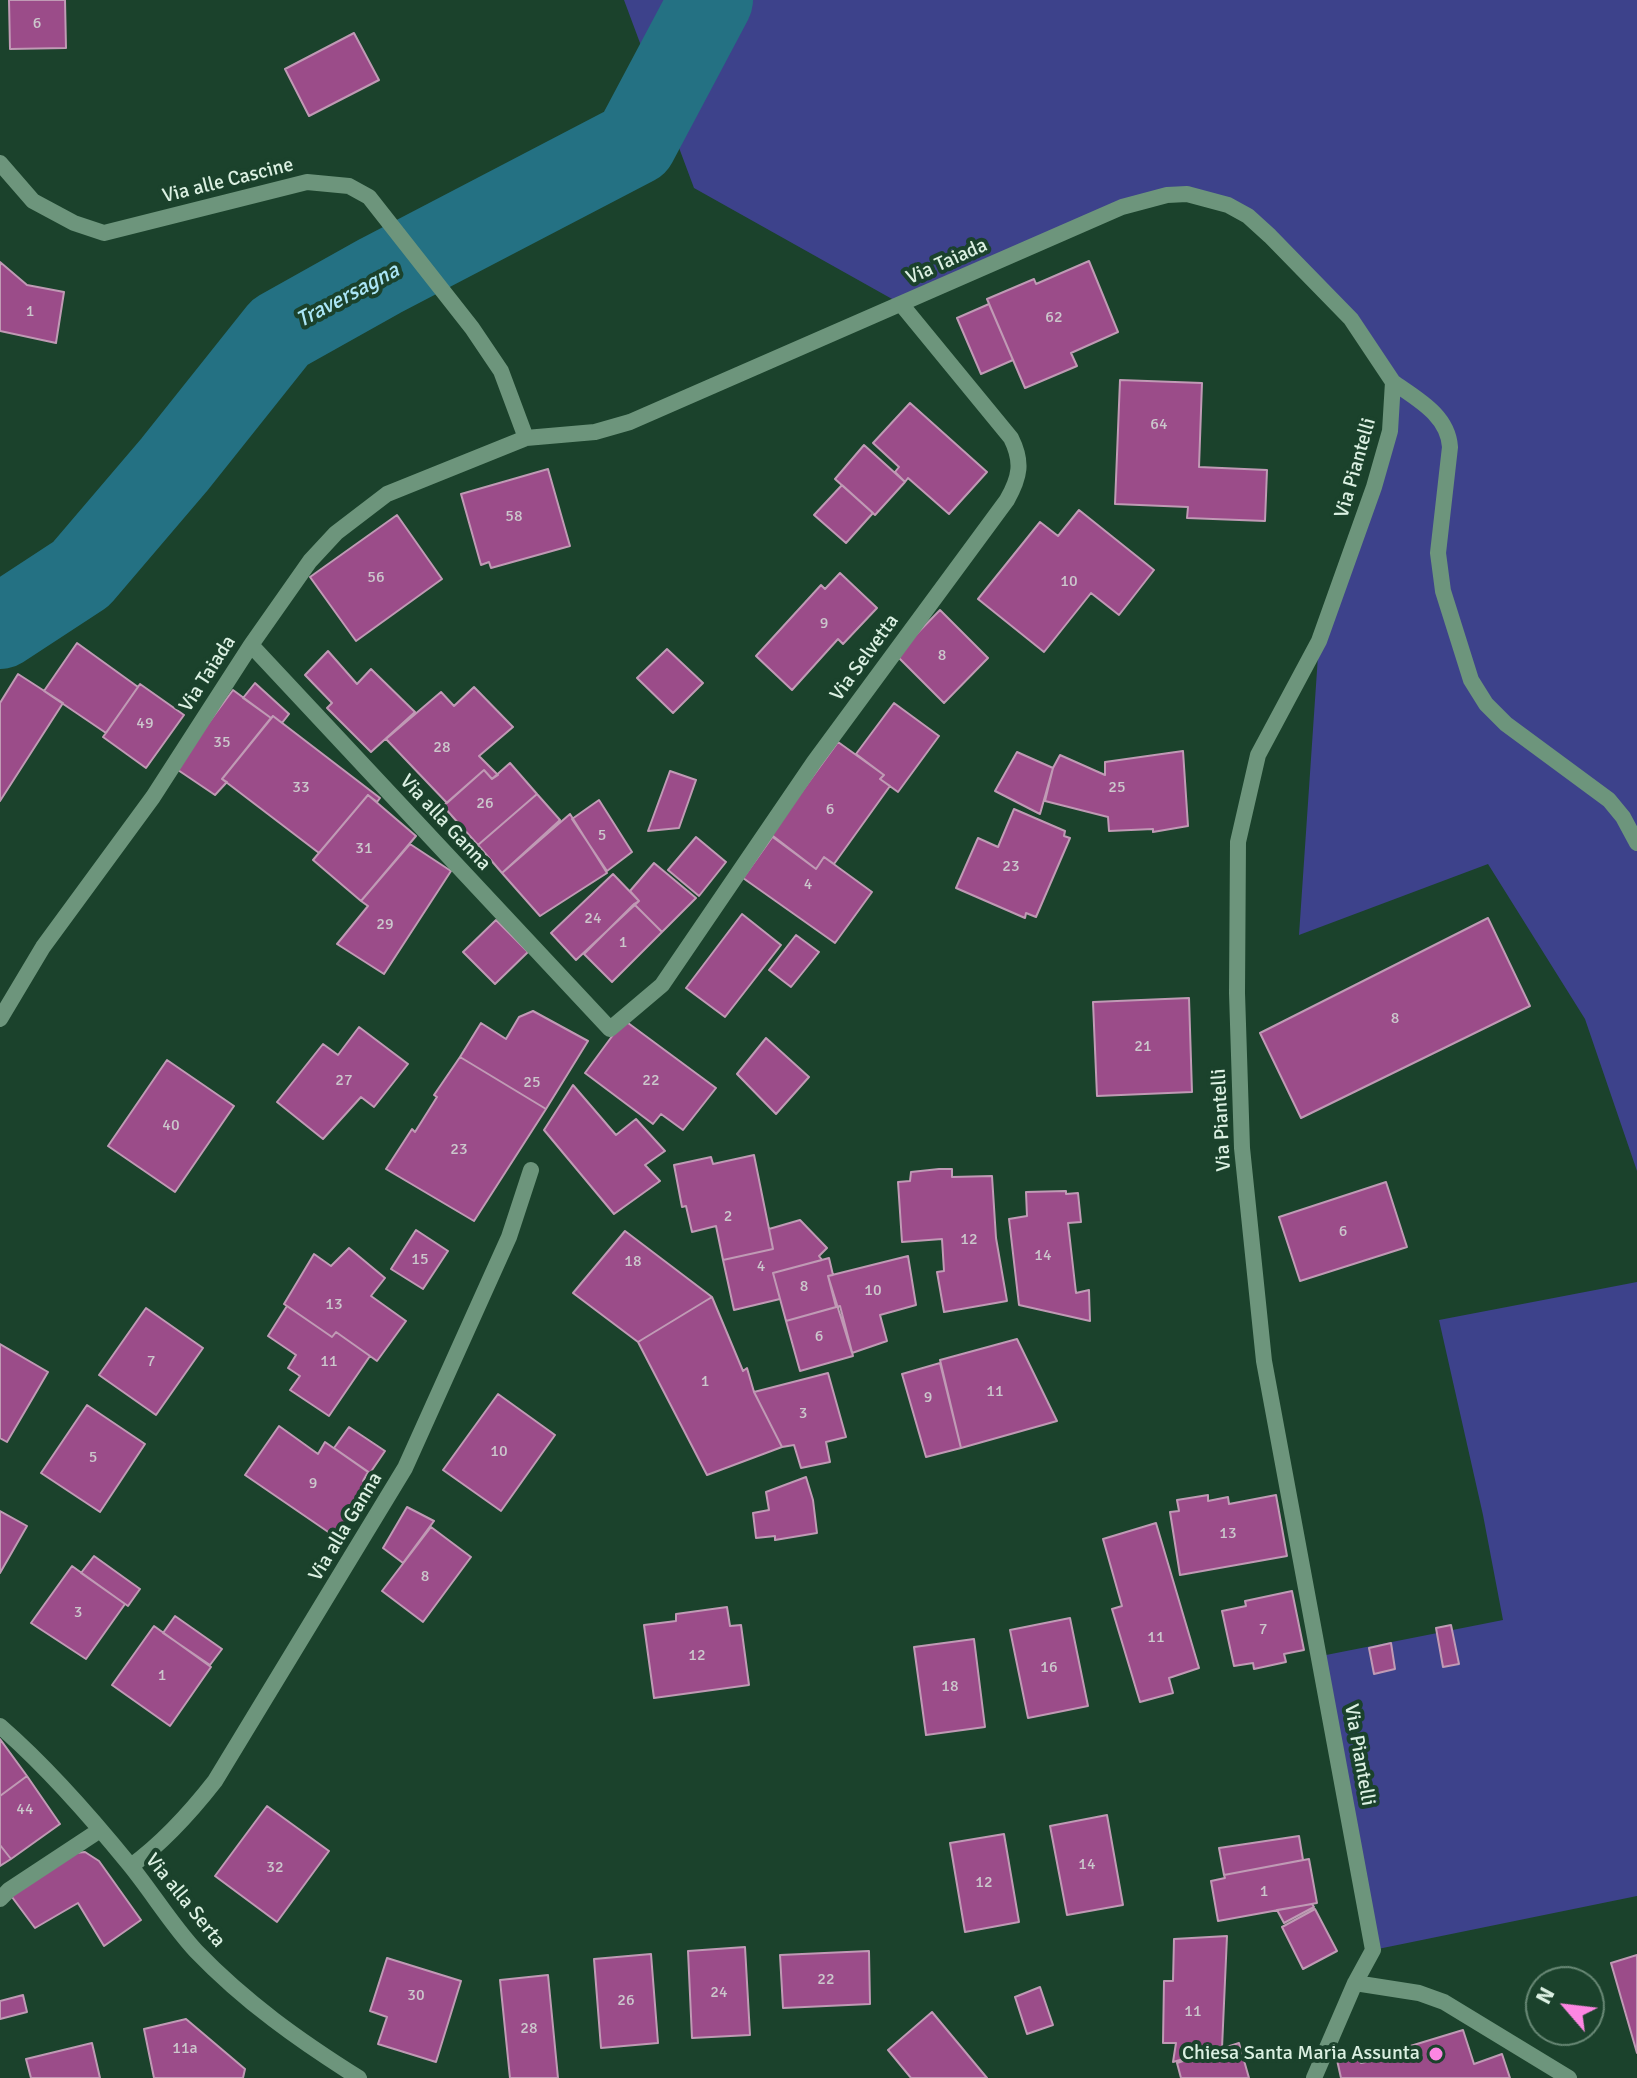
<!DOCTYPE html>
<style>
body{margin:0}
#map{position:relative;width:1637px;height:2078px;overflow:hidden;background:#1b422c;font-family:Signika,sans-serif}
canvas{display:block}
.north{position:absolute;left:1525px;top:1966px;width:80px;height:80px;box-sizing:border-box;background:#1b422c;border:2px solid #688875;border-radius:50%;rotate:298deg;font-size:22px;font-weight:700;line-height:32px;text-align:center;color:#dbf0e2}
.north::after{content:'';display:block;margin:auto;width:28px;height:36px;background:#fd86e2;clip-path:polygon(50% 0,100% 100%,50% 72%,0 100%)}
</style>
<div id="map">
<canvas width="1637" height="2078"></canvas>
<div class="north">N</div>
</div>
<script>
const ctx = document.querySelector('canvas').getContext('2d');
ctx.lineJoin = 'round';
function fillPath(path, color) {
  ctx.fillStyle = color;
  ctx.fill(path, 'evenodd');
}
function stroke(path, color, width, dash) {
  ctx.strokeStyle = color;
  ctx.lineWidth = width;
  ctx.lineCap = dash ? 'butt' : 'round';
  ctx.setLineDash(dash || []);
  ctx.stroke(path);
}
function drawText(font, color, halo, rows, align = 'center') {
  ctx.font = font + ' Signika,sans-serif';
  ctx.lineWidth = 8;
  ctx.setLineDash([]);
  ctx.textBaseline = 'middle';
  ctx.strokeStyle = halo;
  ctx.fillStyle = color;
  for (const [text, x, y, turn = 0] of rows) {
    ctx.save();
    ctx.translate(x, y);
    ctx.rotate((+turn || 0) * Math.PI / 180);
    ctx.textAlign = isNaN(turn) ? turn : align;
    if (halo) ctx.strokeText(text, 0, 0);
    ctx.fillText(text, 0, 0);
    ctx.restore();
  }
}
const green = new Path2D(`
 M624,0H1637V1171L1585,1019L1488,864L1299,935L1319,641L1393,406L1381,361L1248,216L1167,195L901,304L694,188Z
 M1637,1282V1896L1373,1950L1321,1656L1503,1620L1483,1515L1439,1320Z`);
const river = new Path2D(`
 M0,627L81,574L174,465L280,332L380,276L635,143L711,0`);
const building = new Path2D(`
 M9,0H65L66,48L10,49Z
 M354,33L379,80L309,116L285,69Z
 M1089,261L1118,332L1071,353L1077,366L1025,388L987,299L1034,279L1036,284Z
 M0,262L27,285L64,292L56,343L0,331Z
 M989,304L1013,360L981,374L957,318Z
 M1120,380L1202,383L1199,467L1267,470L1265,521L1187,518L1188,507L1115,504Z
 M910,403L987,472L949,514L908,478L905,482L895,472L899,467L873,443Z
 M864,445L905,482L875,515L835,479Z
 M548,469L570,546L491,568L489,562L481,565L461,494Z
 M842,485L873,513L846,543L814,515Z
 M1079,510L1154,570L1119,615L1091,593L1044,652L978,599L1040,522L1058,536Z
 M397,515L442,579L356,641L310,577Z
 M840,573L877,608L843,644L838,639L792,690L756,656L821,585L825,589Z
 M940,610L988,658L944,703L896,655Z
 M77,643L138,687L106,733L44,691Z
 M667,649L703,683L673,713L637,678Z
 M328,651L357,684L371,669L415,712L371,752L327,708L332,703L305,675Z
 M18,674L63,703L0,801V703Z
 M255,683L289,714L282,723L273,716L271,718L243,698Z
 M140,684L184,715L146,768L103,737Z
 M474,687L513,727L479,756L498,775L492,779L484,770L447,803L386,739L441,692L454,706Z
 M233,690L271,718L222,779L227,782L215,795L175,768Z
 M894,703L939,736L898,792L880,779L884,775L856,754Z
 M273,716L380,798L377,802L368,795L319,853L222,779Z
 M838,742L884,775L880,779L890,786L834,864L824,857L816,869L770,835Z
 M1183,751L1188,826L1153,832V829L1109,831L1108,817L1045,801L1053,768L1060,755L1105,775V762Z
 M1017,752L1053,768L1040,814L995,791Z
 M510,763L537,794L478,845L443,806L484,770L492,779Z
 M670,771L696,780L679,828L648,831Z
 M537,794L560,820L502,873L478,845Z
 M368,795L416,836L361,901L313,860Z
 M599,800L632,852L607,871L572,819Z
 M1014,809L1065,831L1064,836L1070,838L1036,917L1026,913L1025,918L956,888L978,838L998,847Z
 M570,814L607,873L540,916L502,873Z
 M773,836L816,869L824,857L872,892L835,943L743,878Z
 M696,837L726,862L699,896L668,870Z
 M410,844L451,871L384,974L337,944L368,906L361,901Z
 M654,863L696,898L662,932L634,904L639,901L630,891Z
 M613,874L639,901L576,960L551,933Z
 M634,904L662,932L612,982L584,954Z
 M742,914L781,945L725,1017L686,988Z
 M1488,918L1530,1006L1301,1118L1260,1033Z
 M496,920L528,952L495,984L463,952Z
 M796,935L819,952L791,987L769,970Z
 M1189,998L1192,1092L1097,1096L1093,1002Z
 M533,1011L588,1041L546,1109L460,1057L481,1023L506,1039L519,1017Z
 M624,1020L716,1088L683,1130L661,1114L653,1124L585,1073Z
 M359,1027L408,1064L374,1107L361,1097L323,1139L277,1102L323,1044L338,1055Z
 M766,1038L809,1077L776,1114L737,1074Z
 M460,1057L546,1109L474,1221L386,1169L412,1129L415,1132L437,1097L434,1095Z
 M167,1060L234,1106L175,1192L108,1146Z
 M573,1085L616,1135L636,1119L665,1151L645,1165L660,1181L614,1214L544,1130Z
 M754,1155L773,1249L723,1260L716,1226L692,1232L686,1206L682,1207L674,1165L711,1157L713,1164Z
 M939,1169H952V1177L992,1176L996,1238L1007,1301L944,1312L937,1272L944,1271L942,1239L902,1242L898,1182L910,1181L911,1172Z
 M1386,1182L1407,1247L1300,1281L1279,1217Z
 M1066,1191V1194L1078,1193L1081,1222L1068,1223L1076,1293L1089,1290L1090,1321L1019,1305L1009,1219L1027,1216L1026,1192Z
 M800,1220L827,1248L819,1256L822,1260L773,1273L780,1299L734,1310L723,1260L773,1249L769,1229Z
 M416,1230L448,1251L423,1289L391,1269Z
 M625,1231L712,1297L638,1342L573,1293Z
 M349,1248L385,1278L371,1296L406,1321L377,1361L336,1332L332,1337L284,1304L314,1254L331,1266Z
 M908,1256L916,1305L880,1315L887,1341L852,1353L828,1276Z
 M829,1258L833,1275L828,1276L836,1307L786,1321L773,1273Z
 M712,1297L743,1371L747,1368L754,1392L782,1447L707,1475L638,1342Z
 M287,1306L332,1337L336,1332L370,1356L329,1416L290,1390L300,1376L288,1368L296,1355L268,1336Z
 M840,1306L853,1356L800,1371L786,1321Z
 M146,1308L203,1348L156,1415L99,1375Z
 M1017,1339L1057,1421L961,1448L940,1360Z
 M0,1344L48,1372L7,1442L0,1438Z
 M940,1363L961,1448L926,1457L902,1374Z
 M828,1373L846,1437L826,1442L830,1462L801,1468L794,1445L782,1447L754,1392Z
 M498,1394L555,1435L501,1511L443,1470Z
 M87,1405L145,1444L100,1512L41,1473Z
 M279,1426L318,1454L325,1442L368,1472L363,1481L372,1487L337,1538L245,1475Z
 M349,1427L385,1451L370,1473L334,1448Z
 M806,1477L813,1500L817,1533L775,1540V1536L756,1538L753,1513L769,1510L766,1492Z
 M1208,1495V1501L1228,1497L1229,1504L1276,1495L1287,1556L1180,1575L1170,1512L1179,1511L1177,1500Z
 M407,1507L434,1521L403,1563L383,1548Z
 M0,1511L27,1526L0,1573Z
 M1156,1523L1199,1668L1169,1678L1173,1693L1140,1702L1112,1609L1122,1606L1103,1539Z
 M431,1527L471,1557L423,1622L382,1591Z
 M94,1556L140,1589L128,1606L81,1573Z
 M72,1566L125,1604L86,1659L31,1623Z
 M1292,1591L1304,1650L1284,1654L1286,1662L1254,1669L1253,1663L1234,1666L1222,1611L1246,1606L1245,1601Z
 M727,1607L730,1626L741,1625L749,1685L654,1698L644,1625L676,1621V1614Z
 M175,1616L222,1649L210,1665L163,1633Z
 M1070,1618L1088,1706L1028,1718L1010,1630Z
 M1451,1625L1459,1664L1443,1667L1436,1628Z
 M154,1626L211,1667L170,1726L112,1685Z
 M974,1639L985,1727L926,1735L914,1647Z
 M1391,1643L1395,1669L1374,1674L1369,1648Z
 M0,1739L27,1776L0,1796Z
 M27,1776L60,1824L11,1859L0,1845V1796Z
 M267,1806L329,1851L277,1922L215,1876Z
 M1107,1815L1123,1905L1067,1915L1050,1826Z
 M1004,1834L1019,1922L965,1932L950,1843Z
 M1299,1836L1303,1860L1224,1875L1219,1848Z
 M0,1845L11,1859L0,1866Z
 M85,1852L99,1861L141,1920L104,1946L78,1903L35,1928L9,1893L75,1853Z
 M1309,1859L1317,1903L1218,1921L1211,1881L1225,1878L1224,1875Z
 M1312,1904L1314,1907L1284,1923L1277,1910Z
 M1315,1909L1337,1951L1303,1969L1282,1927Z
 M1227,1936L1222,2048L1173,2062L1176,2043H1163L1164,1981H1173L1174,1939Z
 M745,1947L750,2035L692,2038L688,1951Z
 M869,1951L870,2004L783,2008L780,1955Z
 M651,1954L658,2043L601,2048L594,1959Z
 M1637,1955V2053L1611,1963Z
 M387,1958L461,1981L436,2062L378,2044L387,2017L370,2011Z
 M548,1975L558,2078H510L500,1980Z
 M1040,1987L1053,2025L1027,2034L1015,1997Z
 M23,1995L27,2012L0,2019V2001Z
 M932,2012L987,2078H911L888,2050Z
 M186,2019L245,2069L243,2078H154L144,2029Z
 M1463,2030L1474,2064L1502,2054L1510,2078H1341L1337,2060L1361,2054V2063L1407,2053V2047Z
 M92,2043L100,2078H31L26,2059Z
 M1239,2043L1249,2078H1181L1177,2063Z`);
const minor = new Path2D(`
 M0,163L33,201L74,223L104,233L307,182L349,186L369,197L472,328L501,371L526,438L387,494L336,533L310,561L251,645L153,797L43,947L0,1019
 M1393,382C1417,399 1448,415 1450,447L1438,553L1443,591L1471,680L1486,704L1506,724L1609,800L1623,817L1637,843
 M526,438L595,432L630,422L1122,207L1167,195L1187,194L1228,205L1248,216L1270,236L1351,319L1393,382L1390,431L1374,487L1319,641L1258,755L1238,842L1237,993L1242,1148L1264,1361L1373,1950L1355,1983L1314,2078
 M251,645L610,1029L662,985L814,762L1007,500C1020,477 1023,462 1011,438L901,304
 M0,1726C47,1767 90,1816 129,1864C152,1892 171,1924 196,1951C245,2002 300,2041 359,2078
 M131,1866C164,1842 190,1813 215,1781L405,1468L509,1237L531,1170
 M0,1899L9,1890L100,1830
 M1355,1983L1419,1993L1444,2002L1569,2078`);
const markers = [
 [1436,2054,8,"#fd86e2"]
];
const numberNames = [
 ["6",37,24],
 ["1",30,312],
 ["62",1054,318],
 ["64",1159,425],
 ["58",514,517],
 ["56",376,578],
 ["10",1069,582],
 ["9",824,624],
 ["8",942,656],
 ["49",145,724],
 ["35",222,743],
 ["28",442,748],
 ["33",301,788],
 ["25",1117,788],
 ["26",485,804],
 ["6",830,810],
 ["5",602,836],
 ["31",364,849],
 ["23",1011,867],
 ["4",808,885],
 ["24",593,919],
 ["29",385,925],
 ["1",623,943],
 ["8",1395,1019],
 ["21",1143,1047],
 ["27",344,1081],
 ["22",651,1081],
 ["25",532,1083],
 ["40",171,1126],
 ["23",459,1150],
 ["2",728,1217],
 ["6",1343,1232],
 ["12",969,1240],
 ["14",1043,1256],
 ["15",420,1260],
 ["18",633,1262],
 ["4",761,1267],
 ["8",804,1287],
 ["10",873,1291],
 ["13",334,1305],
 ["6",819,1337],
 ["7",151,1362],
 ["11",329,1362],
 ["1",705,1382],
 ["11",995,1392],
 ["9",928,1398],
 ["3",803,1414],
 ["10",499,1452],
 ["5",93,1458],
 ["9",313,1484],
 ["13",1228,1534],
 ["8",425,1577],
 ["3",78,1613],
 ["7",1263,1630],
 ["11",1156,1638],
 ["12",697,1656],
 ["16",1049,1668],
 ["1",162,1676],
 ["18",950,1687],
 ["44",25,1810],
 ["14",1087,1865],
 ["32",275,1868],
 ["12",984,1883],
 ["1",1264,1892],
 ["22",826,1980],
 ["24",719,1993],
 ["30",416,1996],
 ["26",626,2001],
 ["11",1193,2012],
 ["28",529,2029],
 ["11a",185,2049]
];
const streetNames = [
 ["Via alle Cascine",228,181,-14],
 ["Via Taiada",947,262,-24],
 ["Via Piantelli",1356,468,-74],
 ["Via Selvetta",865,658,-54],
 ["Via Taiada",208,674,-57],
 ["Via alla Ganna",445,823,47],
 ["Via Piantelli",1222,1120,-93],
 ["Via alla Ganna",346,1527,-59],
 ["Via Piantelli",1359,1755,80],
 ["Via alla Serta",185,1901,51]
];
const poiNames = [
 ["Chiesa Santa Maria Assunta",1420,2054]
];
const waterNames = [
 ["Traversagna",348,296,-28]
];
fillPath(green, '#3d428b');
stroke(river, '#247183', 84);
fillPath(building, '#9b4c89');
stroke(building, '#c09ab5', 2);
stroke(minor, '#6d957c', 16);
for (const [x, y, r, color] of markers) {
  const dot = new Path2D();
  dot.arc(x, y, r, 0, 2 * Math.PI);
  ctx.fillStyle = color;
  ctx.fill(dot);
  stroke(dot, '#1b422c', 3);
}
drawText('16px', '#cbc7cc', null, numberNames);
drawText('20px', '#dbf0e2', '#1b422c', streetNames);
drawText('20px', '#dbf0e2', '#1b422c', poiNames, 'right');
drawText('italic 22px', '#abe6f6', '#1b422c', waterNames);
</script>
